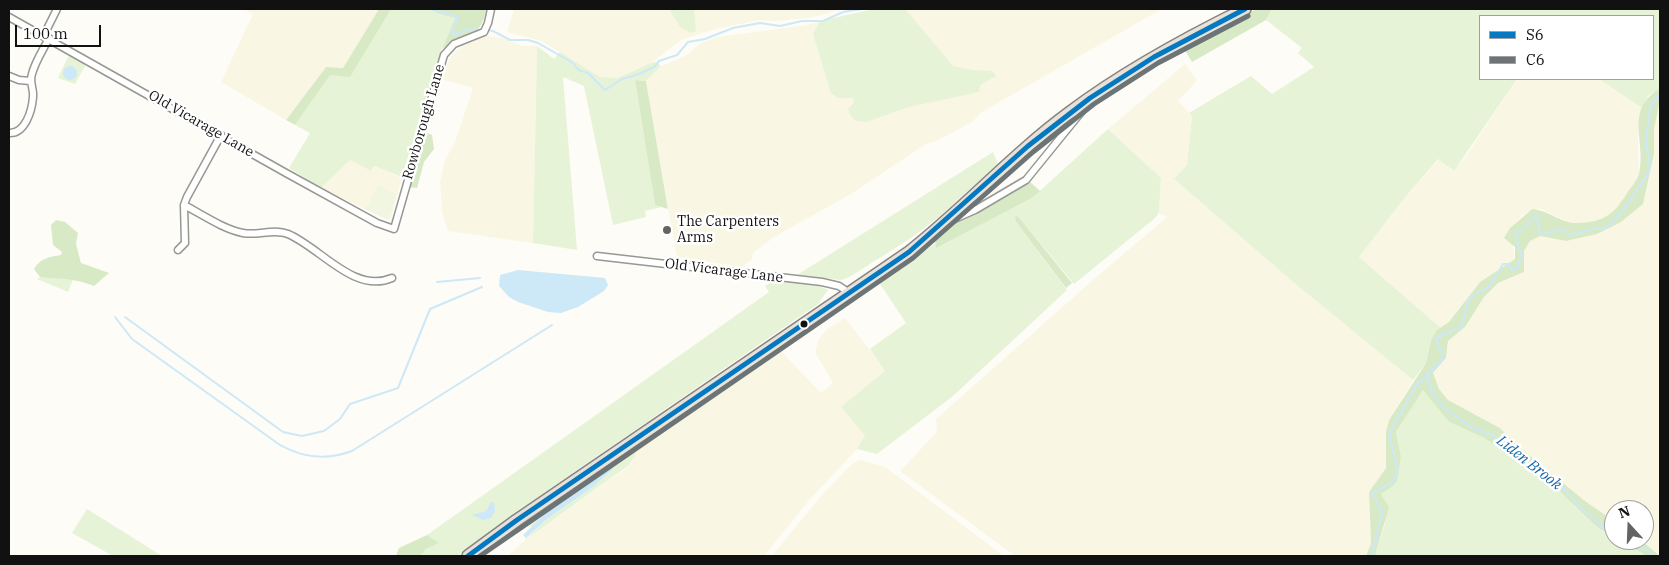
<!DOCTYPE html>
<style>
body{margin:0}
#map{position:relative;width:1669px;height:565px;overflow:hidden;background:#fdfcf7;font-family:"IBM Plex Serif",serif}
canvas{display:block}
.frame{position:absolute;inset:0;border:10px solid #111;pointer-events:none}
.legend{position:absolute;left:1479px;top:15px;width:175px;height:65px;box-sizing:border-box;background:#fff;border:1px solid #a0a0a0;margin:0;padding:6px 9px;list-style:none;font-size:15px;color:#111}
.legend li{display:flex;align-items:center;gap:10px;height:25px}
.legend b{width:25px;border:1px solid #a0a0a0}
.north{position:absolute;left:1604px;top:500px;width:50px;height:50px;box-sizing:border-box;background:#fff;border:1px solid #a0a0a0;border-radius:50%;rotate:340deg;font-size:14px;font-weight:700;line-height:20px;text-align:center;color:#111}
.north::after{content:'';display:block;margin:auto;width:18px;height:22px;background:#646362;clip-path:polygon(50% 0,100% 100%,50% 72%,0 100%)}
.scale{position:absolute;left:15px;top:25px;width:86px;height:22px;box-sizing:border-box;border:2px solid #111;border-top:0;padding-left:6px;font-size:15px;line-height:18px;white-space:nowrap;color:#111;-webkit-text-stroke:4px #fff;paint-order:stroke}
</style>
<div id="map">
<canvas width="1669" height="565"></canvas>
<div class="frame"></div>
<ul class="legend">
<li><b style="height:6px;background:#0279c1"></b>S6</li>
<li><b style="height:6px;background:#6c7476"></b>C6</li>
</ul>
<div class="north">N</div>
<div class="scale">100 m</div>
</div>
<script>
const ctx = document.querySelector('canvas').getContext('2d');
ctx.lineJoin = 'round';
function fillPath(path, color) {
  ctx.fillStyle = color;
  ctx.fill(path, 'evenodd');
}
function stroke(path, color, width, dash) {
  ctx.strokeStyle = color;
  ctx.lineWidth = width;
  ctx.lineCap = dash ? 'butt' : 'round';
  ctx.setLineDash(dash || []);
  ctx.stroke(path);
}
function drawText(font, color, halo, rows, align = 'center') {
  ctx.font = font + ' "IBM Plex Serif",serif';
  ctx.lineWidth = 5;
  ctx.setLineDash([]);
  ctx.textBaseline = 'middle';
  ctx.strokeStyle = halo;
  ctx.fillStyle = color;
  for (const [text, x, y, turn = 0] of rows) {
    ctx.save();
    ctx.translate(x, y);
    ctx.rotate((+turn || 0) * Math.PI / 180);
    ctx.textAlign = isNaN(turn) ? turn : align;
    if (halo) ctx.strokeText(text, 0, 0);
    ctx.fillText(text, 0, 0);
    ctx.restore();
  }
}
const farmland = new Path2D(`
 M243,9H379L343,68L326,67L286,120L221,82L253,14Z
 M514,9H843L810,18L774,21L759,20L712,30L681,40L651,63L617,78L600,77L542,41L507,32Z
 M874,9H1162L982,112L972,122L936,141L926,144L851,194L774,237L753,253L752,260L741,267L677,257L646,81L661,66L687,55L701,43L717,37L807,25Z
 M487,36L502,38L523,46H537L533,243L448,231L442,212L440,182L445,160L455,142L473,88L441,79L451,56L463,46Z
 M1185,64L1197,81L1178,101L1192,116L1187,165L1174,179L1293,282L1413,380L1389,420L1386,432V468L1369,492L1371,543L1366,556H1015L900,471L937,432L936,419L1093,280L1167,217L1159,213L1161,178L1108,129Z
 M1517,79H1599L1642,108L1638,136L1639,175L1623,201L1609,216L1599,221L1576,224L1565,221L1542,209H1532L1523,215L1510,228L1515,259L1480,282L1449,323L1441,328L1359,257L1402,201L1439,159L1453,171L1466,156Z
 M1660,101V555L1641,540H1644V510H1614V521L1585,501L1517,445L1500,428L1448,400L1439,390L1432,375L1446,358L1448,341L1465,327L1484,297L1498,283L1524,272V251L1530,241L1540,236L1566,241L1621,222L1643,204L1654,154V129Z
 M350,160L371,171L374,166L402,178L390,221L321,188Z
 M845,318L886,371L870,384L866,435L857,449L811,498L764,556H508L524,541L629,466L635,456L637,444L779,349L821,393L833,383L815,352L819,339L827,329Z
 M861,460L885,467L1004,556H772L821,496L853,463Z`);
const green = new Path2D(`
 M391,9H429L439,14L455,18L440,53L402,177L374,166L371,171L350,160L321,188L289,168L310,133L295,125L330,74L342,76Z
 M669,9H694L696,31L691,33L680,27Z
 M874,9H905L953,66L973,70L992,71L996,76L980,85L979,92L909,107L866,122L856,121L850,115L848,109L854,103L853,98H838L831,93L813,34L820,21Z
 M1272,9H1660V88L1648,96L1642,108L1599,79H1653V16H1480V79H1517L1454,171L1438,159L1402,201L1359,257L1441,328L1431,340L1426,363L1413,380L1293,282L1174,179L1187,165L1192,116L1189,113L1251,76L1272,94L1314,67L1298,53L1302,48L1266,20Z
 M537,46L554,59L560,52L600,77L617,78L651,63L656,62L661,66L646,81L635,80L655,205L662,207L645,211L646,217L613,225L584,86L563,77L577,250L533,243Z
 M69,55L86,64L75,84L58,78Z
 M1108,129L1161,178L1159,213L1154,219L1074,284L1018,216L1016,222L1067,290L953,396L877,454L857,449L865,435L841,407L885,371L870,349L906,323L878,281L936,243L937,247L1032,198Z
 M993,152L998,164L940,216L908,240L851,276L842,280L797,275Z
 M40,277L73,279L68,292L37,279Z
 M774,280L819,286L828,290L818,304L506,519L458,556H420L426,549L438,543L427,535L769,292L765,286Z
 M1423,389L1449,422L1484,438L1551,483L1598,528L1614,540L1647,556H1375L1385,524L1381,494L1392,487L1401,456L1396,432Z
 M637,444L635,456L629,465L524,541L547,519L593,487L613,469L610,465C583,484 555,504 531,528L526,518Z
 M87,509L162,556H113L72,533Z`);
const forest = new Path2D(`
 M379,9H391L350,77L330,75L295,125L286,120L326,67L343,68Z
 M429,9L486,10C480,41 464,33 442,49L455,18L439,14Z
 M1257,9H1272L1266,20L1192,62L1183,47Z
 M635,80L646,81L668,209L655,205Z
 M1660,88V101L1654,129V154L1643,204L1621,222L1597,234L1566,241L1540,236L1530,241L1524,251V272L1498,283L1484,297L1465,327L1448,341L1446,358L1433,373L1439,389L1448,400L1500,428L1517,445L1585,501L1614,521V538L1598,528L1551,483L1484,438L1449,422L1423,390L1396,432L1401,456L1397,481L1392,487L1381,494L1389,507L1375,556H1366L1371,543L1369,492L1386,468V432L1389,420L1426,363L1431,340L1437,330L1449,322L1480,282L1515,259V247L1504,238L1510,228L1532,209C1549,210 1561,224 1578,223C1606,222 1615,213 1629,190C1632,186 1637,180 1639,174C1647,141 1623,111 1660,88Z
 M425,132L432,135L434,149L424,162L417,188L408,187Z
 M1029,181L1040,191L1032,198L936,248L935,239L952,225Z
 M1018,216L1072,283L1066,288L1016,222L1015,217Z
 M56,220L65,222L78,233L76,244L81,263L109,273L94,286C75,278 59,279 40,277L34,269C41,258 48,257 61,255L62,252L53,245L51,225Z
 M427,535L439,543L426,549L420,556H396L399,548Z
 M1617,540H1641L1660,556H1647Z`);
const pitch = new Path2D(`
 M378,185L396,194L388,220L366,209Z`);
const water = new Path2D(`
 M63 73a7 7 0 1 1 14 0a7 7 0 1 1-14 0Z
 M518,270L605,278L608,285L604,291L578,307L561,313L548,312L518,302L509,297L499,286L500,275Z
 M610,465L613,469L593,487L547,519L526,538L523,535L548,511Z
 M491,502H494L495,511L491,518L483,520L472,515L486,511Z`);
const stream = new Path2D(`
 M431,9L458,17L452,30L453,35L469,29L481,30
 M486,30L493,31L510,40H528L538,43L573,63L578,70L588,73L605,90L622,79L639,74L654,67L659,61L677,55L688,42L705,39L733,28L760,23L780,26L802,21H823L843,12L862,9
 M437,282L480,278
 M115,317L132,339L280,445C303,458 328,460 352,451L552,325
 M125,317L283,432L302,436L324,431L340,419L350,404L398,388L430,309L482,287
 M1429,372L1428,381L1433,394L1445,409L1473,428L1493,435L1519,459L1548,476L1564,489L1578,505L1614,538
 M1618,540L1642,547L1654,556
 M1371,556C1377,542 1378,528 1382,513L1373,493L1392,482L1398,472L1390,439V432L1416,386L1442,360L1443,355L1436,341L1437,337L1462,327L1469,298L1490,286L1503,264H1508L1512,270L1518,268L1521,255L1515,233L1527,226L1534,216L1539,217L1538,229L1541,235L1560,229C1575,238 1570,236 1587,230C1593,228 1600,230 1606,227C1617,222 1644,181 1650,169L1646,139L1651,105L1660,96`);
const street = new Path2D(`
 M9,17L286,173L377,223L394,229L444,55L454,44L484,32L488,23L491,9
 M44,35L57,9
 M9,76L19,80L30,81
 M9,133C25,134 32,111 33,97C34,89 29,82 32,74C35,62 43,50 49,38
 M184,205C203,215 223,229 243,233C258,236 274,228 288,234C321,248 354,294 392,278
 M950,221L975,210L1026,180L1091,100
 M178,250L185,243L184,205L187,197L221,135
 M597,256L822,282L839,286L848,292`);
const highway = new Path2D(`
 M468,556L517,520L909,252C965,208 1012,155 1069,113C1123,72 1184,39 1245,9`);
const bus1 = new Path2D(`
 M468,556L517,520L909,252L1028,146L1090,98L1154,57L1245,9`);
const bus2 = new Path2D(`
 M480,556L913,258L1033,152L1094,104L1158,63L1248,16`);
const markers = [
 [667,230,5,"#646362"],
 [804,324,4.5,"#111"]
];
const streetNames = [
 ["Rowborough Lane",424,122,-74],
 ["Old Vicarage Lane",201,124,30],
 ["Old Vicarage Lane",724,271,7]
];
const poiNames = [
 ["The Carpenters",677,222],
 ["Arms",677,238]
];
const waterNames = [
 ["Liden Brook",1529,463,38]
];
fillPath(farmland, '#f9f7e4');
fillPath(green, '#e7f3d7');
fillPath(forest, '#d8eac5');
fillPath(pitch, '#f0f6e1');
fillPath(water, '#cde8f7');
stroke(stream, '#cde8f7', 2);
stroke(street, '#979795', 9);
stroke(highway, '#858482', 14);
stroke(street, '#fffffe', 6);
stroke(highway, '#eae1d8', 11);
stroke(bus1, '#0279c1', 5);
stroke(bus2, '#6c7476', 5);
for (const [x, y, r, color] of markers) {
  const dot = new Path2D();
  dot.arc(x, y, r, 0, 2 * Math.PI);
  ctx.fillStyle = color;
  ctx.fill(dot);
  stroke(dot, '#fff', 2);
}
drawText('14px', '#111', '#fff', streetNames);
drawText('14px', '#111', '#fff', poiNames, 'left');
drawText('italic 15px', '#1768a6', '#fff', waterNames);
</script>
